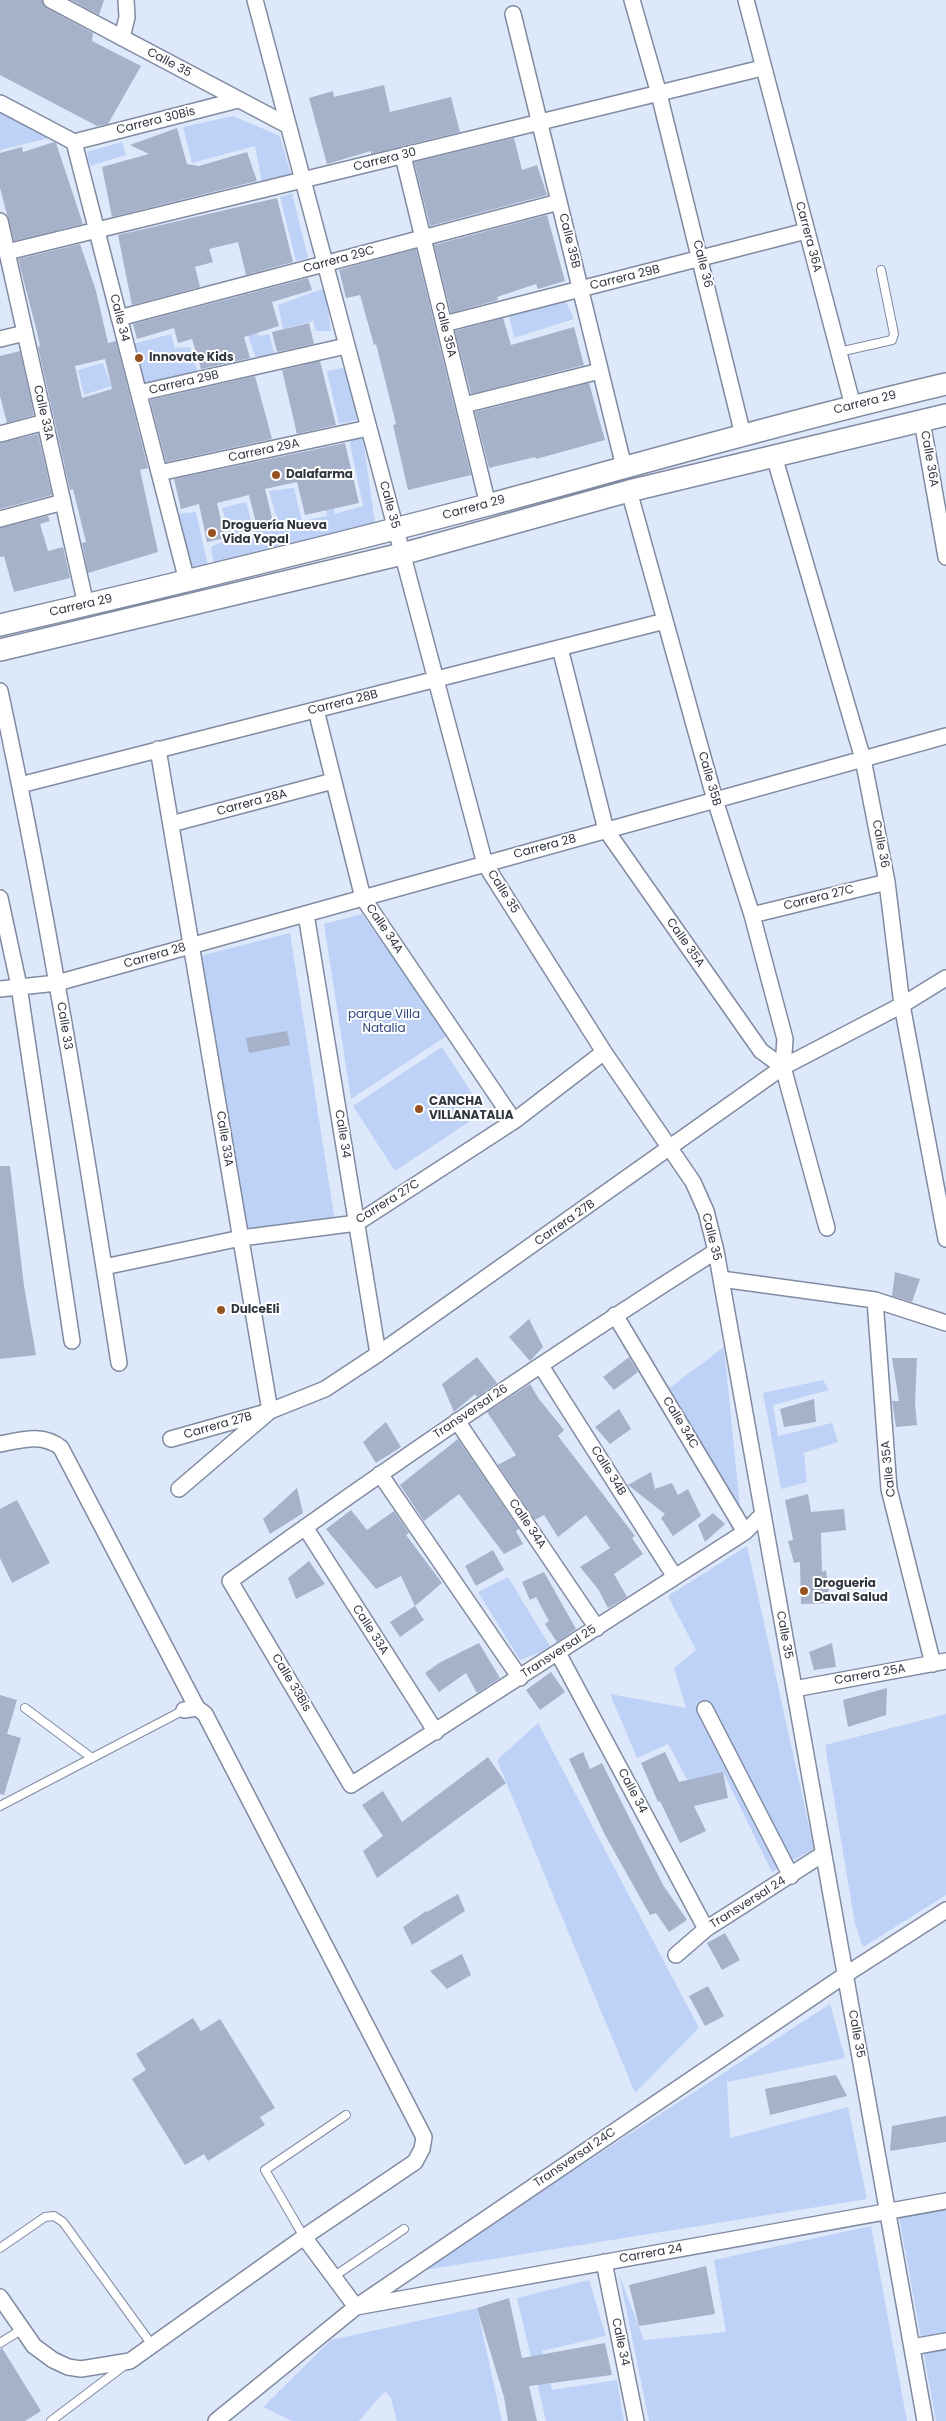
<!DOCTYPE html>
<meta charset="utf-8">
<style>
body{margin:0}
canvas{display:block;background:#dee8fb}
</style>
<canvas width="946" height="2421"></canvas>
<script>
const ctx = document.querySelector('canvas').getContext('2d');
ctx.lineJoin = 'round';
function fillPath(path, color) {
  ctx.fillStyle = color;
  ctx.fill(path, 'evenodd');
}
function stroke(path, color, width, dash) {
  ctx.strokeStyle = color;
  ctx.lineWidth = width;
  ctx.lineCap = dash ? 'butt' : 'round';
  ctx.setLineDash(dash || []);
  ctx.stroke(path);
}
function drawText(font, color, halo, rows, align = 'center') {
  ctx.font = font + ' Poppins,sans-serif';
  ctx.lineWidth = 4;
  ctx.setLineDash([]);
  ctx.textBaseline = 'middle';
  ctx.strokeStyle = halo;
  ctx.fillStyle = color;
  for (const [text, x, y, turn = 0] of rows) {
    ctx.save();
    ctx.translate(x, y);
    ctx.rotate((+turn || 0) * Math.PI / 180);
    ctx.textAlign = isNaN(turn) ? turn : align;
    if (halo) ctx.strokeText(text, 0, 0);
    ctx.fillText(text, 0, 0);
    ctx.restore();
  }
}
const green = new Path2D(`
 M0,113L53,137L0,150Z
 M233,116L280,136L292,178L263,189L255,146L192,163L183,127Z
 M122,142L126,155L90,166L87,152Z
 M292,193L308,258L296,261L280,197Z
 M325,288L331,331H316L313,321L283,329L278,305Z
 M564,298L574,319L514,338L509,316Z
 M255,326L259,336L269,334L276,359L243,363L256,358L246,330Z
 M171,334L175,348L190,347L198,373L142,386L133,344Z
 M103,363L111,386L84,395L78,370Z
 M348,367L357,420L339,424L327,371Z
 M349,439H363L377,536L215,570L211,547L231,538L222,508L246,502L254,532L279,526L269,491L294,488L302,521L327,516L319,481H326L335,514L363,506Z
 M196,512L208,566L189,575L176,514Z
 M362,914L448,1035L351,1099L324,924Z
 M290,933L335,1222L244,1239L188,959Z
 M442,1047L484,1112L395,1171L353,1106Z
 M724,1347L741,1517L668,1389Z
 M823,1380L829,1390L773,1405L778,1436L832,1423L838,1442L804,1453L807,1482L781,1489L763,1393Z
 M747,1546L814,1849L772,1872L723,1772L689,1783L668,1744L637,1758L610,1694L686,1708L674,1668L696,1650L668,1596Z
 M508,1577L551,1648L520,1660L478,1592Z
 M946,1714V1895L863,1947L855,1924L825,1745Z
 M538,1723L699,2028L635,2093L497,1760Z
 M830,2004L845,2058L727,2082L730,2138L848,2107L867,2199L418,2271Z
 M946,2208V2421H936L899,2217Z
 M871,2226L907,2421H649L619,2274L644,2340L726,2332L714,2260Z
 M589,2280L606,2336L542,2351L552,2390L617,2380L624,2421H546L517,2298Z
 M477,2308L502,2421H397L391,2398L385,2391L359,2421H292L263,2407L331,2340Z`);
const building = new Path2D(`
 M0,0H42L47,8L93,33L92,41L141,66L108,124L97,126L0,75Z
 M71,0H104L99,15Z
 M384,85L390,112L451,97L460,132L371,154V151L327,164L309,98L333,91L334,97Z
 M177,128L187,164L199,166L247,152L257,181L112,217L102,167L149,154L130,145Z
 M514,138L522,170L537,165L547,195L430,226L414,162Z
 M54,142L56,143L83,224L14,241L0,188V153L22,147L23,152Z
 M277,198L293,262L246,275L238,242L209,249L213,262L195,267L200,287L132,305L118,235Z
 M547,215L565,281L538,289L536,284L497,297L498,300L451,313L434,245Z
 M80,244L96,291L108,343L116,341L148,468L140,470L158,552L88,573L82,543L86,542L73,489L70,490L38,347L40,346L37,332L18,259ZM105,359L112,389L82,398L75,366Z
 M416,249L471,475L408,490L393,425L396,424L376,344L374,345L360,295L346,298L339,270Z
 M308,278L312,290L272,302L279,326L244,337L250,358L201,369L192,339L178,343L174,328L137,339L133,324Z
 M503,318L511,345L574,327L584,365L471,394L455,331Z
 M309,323L314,344L277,352L272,332Z
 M20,351L34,415L7,423L0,396V356Z
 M320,361L336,425L297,434L282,370Z
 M255,376L272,439L166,462L150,400Z
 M589,383L605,440L536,459L535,457L489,468L475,412Z
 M38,434L52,495L0,509V443Z
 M345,443L359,503L305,515L297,482L265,489L273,522L257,527L249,495L217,503L225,538L207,542L199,504L181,509L174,479Z
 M48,516L50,521L40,524L48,551L63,547L70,578L14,592L4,556L0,557V528Z
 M287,1031L290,1045L249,1053L246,1038Z
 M0,1166H10L24,1286L36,1355L0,1359Z
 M895,1272L920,1279L912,1302L892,1296Z
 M529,1319L543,1347L530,1361L509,1337Z
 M477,1357L497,1383L477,1397L475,1394L454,1412L442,1384Z
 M629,1357L638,1372L614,1390L603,1377Z
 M892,1358H917L915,1403L917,1425L896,1427L892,1401H899Z
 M530,1384L539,1399L564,1430L558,1436L635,1536L632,1538L643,1554L614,1574L627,1597L608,1608L598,1589L580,1567L610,1548L586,1515L558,1537L544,1515L535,1520L498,1465L516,1455L487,1412Z
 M814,1399L816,1422L784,1427L780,1409Z
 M619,1409L631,1429L610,1444L595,1427Z
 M386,1422L401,1447L376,1463L363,1442Z
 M458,1439L519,1529L516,1531L523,1544L504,1554L459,1494L424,1521L400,1485Z
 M651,1472L655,1489L672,1483L678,1495L688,1489L701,1516L673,1536L661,1518L665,1514L628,1485Z
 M297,1488L303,1513L270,1534L263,1519Z
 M808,1494L811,1512L844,1509L846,1530L821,1533L822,1572L826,1570L830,1603L801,1604L800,1562L794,1563L788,1541L793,1540L785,1500Z
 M17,1500L50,1563L12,1583L0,1558V1509Z
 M351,1510L367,1530L394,1511L409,1533L406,1535L442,1583L415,1606L401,1576L376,1589L326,1529Z
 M713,1513L725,1524L705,1542L698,1525Z
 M493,1550L504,1570L476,1586L465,1566Z
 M309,1561L325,1584L296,1599L288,1578Z
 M544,1572L576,1629L557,1642L545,1624L549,1621L536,1597L530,1600L522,1582Z
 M415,1606L424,1620L400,1637L390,1622Z
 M479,1643L500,1678L477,1693L466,1673L439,1692L425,1673L439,1663Z
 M832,1643L836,1667L814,1670L809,1652Z
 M551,1672L565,1692L540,1710L526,1690Z
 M887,1688L886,1715L848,1727L843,1700Z
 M0,1695L17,1700L7,1734L21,1738L4,1795L0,1794Z
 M583,1752L590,1769L602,1763L663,1885L687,1920L669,1932L656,1913L650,1915L605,1835L569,1759Z
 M665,1752L679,1782L723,1772L728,1798L694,1806L706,1831L680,1843L660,1801L658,1802L641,1763Z
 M488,1757L506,1783L377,1878L363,1851L383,1836L362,1805L383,1791L402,1822Z
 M458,1894L465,1911L412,1945L403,1927L426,1911L427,1912Z
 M725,1933L740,1960L722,1970L707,1943Z
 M462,1954L471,1975L447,1989L430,1971Z
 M708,1986L724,2016L705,2026L689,1996Z
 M193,2018L201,2031L220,2019L275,2108L260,2117L265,2125L208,2161L204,2154L185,2165L132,2079L146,2070L136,2054Z
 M836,2075L847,2096L770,2115L765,2089Z
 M946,2116V2142L890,2151L892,2126Z
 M706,2266L715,2314L639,2326L629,2285Z
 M509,2298L522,2358L605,2343L612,2375L529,2386L537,2421H508L504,2397L477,2308Z
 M2,2348L41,2411L25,2421H0V2349Z`);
const lane = new Path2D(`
 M839,352L892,340L894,334L881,270
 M25,1708L92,1758
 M0,1806L184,1710
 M304,2237L265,2170L346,2115
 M0,2248L45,2217L54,2216L63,2222L152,2345
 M333,2277L404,2229
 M0,2343L21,2330
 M51,2421L125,2365`);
const street = new Path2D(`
 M51,0L287,125
 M255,0L485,864L604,1052L693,1182L706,1211L716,1251L925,2421
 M632,0L659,94L743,435
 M746,0L853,406
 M513,14L624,467
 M122,38L127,17L126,0
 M0,103L74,142
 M74,142L187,581
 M74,142L238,100
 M403,156L488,505
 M0,221L86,605
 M7,252L762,68
 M119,318L559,202
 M444,324L806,231
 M0,339L25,333
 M139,393L346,346
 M464,405L600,371
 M922,421L946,557
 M0,434L45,422
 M774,456L863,759L887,882L902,1005L946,1239
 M159,473L368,428
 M629,491L715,800L752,915L785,1039L783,1067
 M0,519L63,502
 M560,648L606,830L761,1051L783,1067L827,1228
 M0,691C48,913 84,1138 119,1363
 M316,710L363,898L514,1121
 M158,749L270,1411L179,1489
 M20,785L665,621
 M171,824L333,781
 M0,898L19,986L72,1341
 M306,914L378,1354
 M752,915L887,882
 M0,989L57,983L946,736
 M716,1251C551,1356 389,1466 230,1581L351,1785L745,1532L763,1514
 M104,1267L241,1238L357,1223L514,1121L604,1052
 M721,1279L875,1300L946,1323
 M875,1300L889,1489L933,1664
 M615,1315L745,1532
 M541,1366L675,1577
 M457,1421L597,1628
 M171,1439L270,1411L325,1389L378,1354L783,1067L902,1005L946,978
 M0,1444C21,1440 43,1433 61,1448L197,1708
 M380,1474L520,1678
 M305,1527L436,1732
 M558,1653L706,1929
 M794,1689L946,1661
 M705,1709L791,1876
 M184,1710L197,1708L205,1714L424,2137L422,2149L415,2162L304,2237
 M676,1955L706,1929L823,1854
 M604,2262L636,2421
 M0,2297L34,2346L53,2360L68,2367L81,2369L130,2361L304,2237L356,2307L946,2201
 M912,2347L946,2341
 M216,2421L356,2307L845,1975L946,1910`);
const secondary = new Path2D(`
 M0,625C164,587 328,547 491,504C642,463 793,420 946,384
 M0,650L402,554L629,491L946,415`);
const markers = [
 [139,358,5,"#955321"],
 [276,475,5,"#955321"],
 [212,533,5,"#955321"],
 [419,1109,5,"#955321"],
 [221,1310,5,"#955321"],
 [804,1591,5,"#955321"]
];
const streetNames = [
 ["Calle 35",169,63,28],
 ["Carrera 30Bis",156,121,-14],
 ["Carrera 30",385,160,-14],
 ["Carrera 36A",808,237,75],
 ["Calle 35B",569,241,76],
 ["Carrera 29C",339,260,-15],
 ["Calle 36",702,264,76],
 ["Carrera 29B",625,278,-14],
 ["Calle 34",119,318,76],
 ["Calle 35A",445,330,76],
 ["Carrera 29B",184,383,-13],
 ["Carrera 29",865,403,-14],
 ["Calle 33A",43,413,77],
 ["Carrera 29A",264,451,-12],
 ["Calle 36A",929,459,80],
 ["Calle 35",389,505,75],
 ["Carrera 29",474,508,-15],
 ["Carrera 29",81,606,-13],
 ["Carrera 28B",343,703,-14],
 ["Calle 35B",709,779,74],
 ["Carrera 28A",252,803,-15],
 ["Calle 36",880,844,79],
 ["Carrera 28",545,847,-15],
 ["Calle 35",503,892,58],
 ["Carrera 27C",819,898,-14],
 ["Calle 34A",384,929,56],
 ["Calle 35A",685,943,55],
 ["Carrera 28",155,956,-16],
 ["Calle 33",64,1026,81],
 ["Calle 34",342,1134,81],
 ["Calle 33A",224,1139,81],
 ["Carrera 27C",388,1202,-32],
 ["Carrera 27B",565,1223,-35],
 ["Calle 35",711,1237,76],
 ["Transversal 26",471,1412,-34],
 ["Calle 34C",680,1423,59],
 ["Carrera 27B",218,1426,-16],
 ["Calle 35A",889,1469,-96],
 ["Calle 34B",608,1471,58],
 ["Calle 34A",527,1524,56],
 ["Calle 33A",370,1630,57],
 ["Calle 35",784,1635,80],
 ["Transversal 25",559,1652,-33],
 ["Carrera 25A",870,1675,-10],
 ["Calle 33Bis",291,1683,59],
 ["Calle 34",632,1791,62],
 ["Transversal 24",748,1903,-32],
 ["Calle 35",856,2034,80],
 ["Transversal 24C",575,2158,-34],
 ["Carrera 24",651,2254,-10],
 ["Calle 34",620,2342,78]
];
const poiNames = [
 ["Innovate Kids",149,358],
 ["Dalafarma",286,475],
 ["Droguería Nueva",222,526],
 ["Vida Yopal",222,540],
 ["CANCHA",429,1102],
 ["VILLANATALIA",429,1116],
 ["DulceEli",231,1310],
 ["Drogueria",814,1584],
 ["Daval Salud",814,1598]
];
const parkNames = [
 ["parque Villa",384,1015],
 ["Natalia",384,1029]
];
fillPath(green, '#bed1f6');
fillPath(building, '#a6b2c9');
stroke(lane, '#808ba1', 10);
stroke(street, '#808ba1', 18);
stroke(secondary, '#808ba1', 24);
stroke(lane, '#fff', 8);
stroke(street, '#fff', 15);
stroke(secondary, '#fff', 21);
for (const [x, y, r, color] of markers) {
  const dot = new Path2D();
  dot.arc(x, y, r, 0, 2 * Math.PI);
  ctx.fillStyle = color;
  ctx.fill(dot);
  stroke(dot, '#fff', 2);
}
drawText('12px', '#323640', '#fff', streetNames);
drawText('bold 12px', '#323640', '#fff', poiNames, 'left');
drawText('12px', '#29447e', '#fff', parkNames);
</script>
